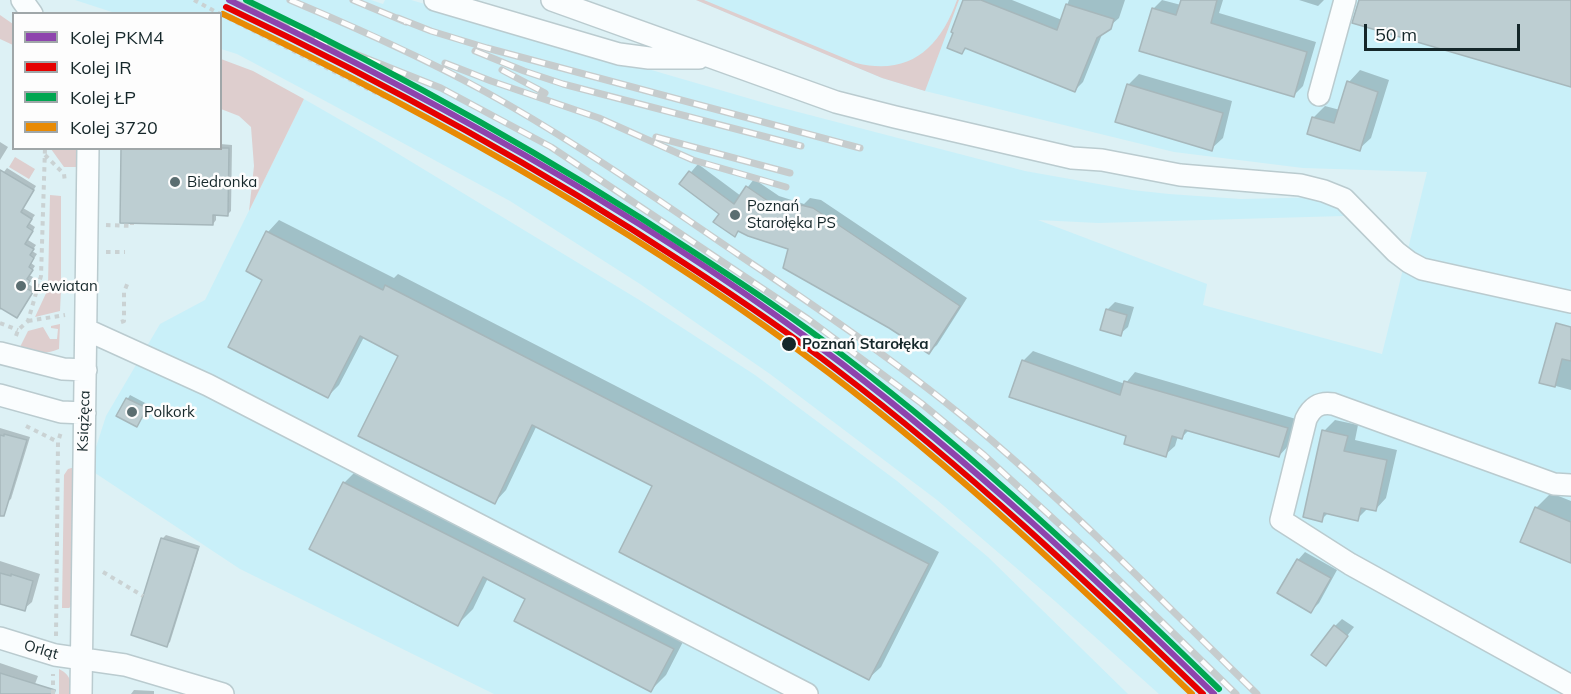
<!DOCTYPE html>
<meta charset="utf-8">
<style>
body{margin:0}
#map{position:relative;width:1571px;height:694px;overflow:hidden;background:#ddf1f5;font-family:Mulish,sans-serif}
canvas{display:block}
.legend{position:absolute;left:12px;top:12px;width:210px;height:138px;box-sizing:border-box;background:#fdfdfd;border:2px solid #a0a7a9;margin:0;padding:8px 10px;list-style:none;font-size:18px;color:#15272a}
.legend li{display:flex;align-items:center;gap:12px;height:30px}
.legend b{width:30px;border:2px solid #a0a7a9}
.scale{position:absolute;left:1364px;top:24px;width:156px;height:27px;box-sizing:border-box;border:3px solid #15272a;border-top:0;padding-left:8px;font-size:18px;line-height:21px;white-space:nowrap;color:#15272a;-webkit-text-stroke:4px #fdfdfd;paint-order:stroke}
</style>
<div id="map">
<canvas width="1571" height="694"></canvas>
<ul class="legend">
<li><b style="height:8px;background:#8e44ad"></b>Kolej PKM4</li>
<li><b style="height:8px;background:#e50000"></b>Kolej IR</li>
<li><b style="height:8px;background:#00a651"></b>Kolej ŁP</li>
<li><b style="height:8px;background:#e88a04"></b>Kolej 3720</li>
</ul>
<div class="scale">50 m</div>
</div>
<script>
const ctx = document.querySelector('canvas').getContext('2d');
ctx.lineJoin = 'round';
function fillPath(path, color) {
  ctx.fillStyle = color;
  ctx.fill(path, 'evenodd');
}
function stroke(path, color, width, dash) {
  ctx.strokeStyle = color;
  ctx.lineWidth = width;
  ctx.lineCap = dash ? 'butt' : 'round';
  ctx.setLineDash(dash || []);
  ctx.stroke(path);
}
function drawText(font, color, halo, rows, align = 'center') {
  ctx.font = font + ' Mulish,sans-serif';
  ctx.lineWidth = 5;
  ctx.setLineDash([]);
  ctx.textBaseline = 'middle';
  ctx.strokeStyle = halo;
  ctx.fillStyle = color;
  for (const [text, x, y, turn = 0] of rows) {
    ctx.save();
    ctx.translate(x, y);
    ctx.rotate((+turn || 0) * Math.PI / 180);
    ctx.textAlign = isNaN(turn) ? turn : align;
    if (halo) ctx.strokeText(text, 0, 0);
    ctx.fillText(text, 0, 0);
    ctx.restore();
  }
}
const built = new Path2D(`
 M75,0H371L383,4L385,0H411L775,106L1025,171L1132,190L1169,194L1241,199L1328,197L1344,216L1098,223L1038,220L1207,284L1203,305L1382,354L1427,172L1303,168L1174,152L925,91L882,78L696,0H1571V694H1159L1056,602L937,500L770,374L640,284L510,201L329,103L237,54L221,49L220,14L115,13Z
 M304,99L377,141L641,301L755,375L897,481L988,557L1128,694H494L240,569L89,469L106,416L160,324L205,300Z`);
const green = new Path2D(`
 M696,0H704L856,63C910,76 940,48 957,0H959L925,91L882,78Z
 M0,15L13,24V45L0,39Z
 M221,59L253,71L304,99L249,211L254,166L251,127L239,116L221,109Z
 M51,149H76L78,167H64Z
 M15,157L35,169L29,179L9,167Z
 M50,195L61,196V284H48Z
 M48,289L61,290L60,311L35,317Z
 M60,324L59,349C44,355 34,353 19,349L28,331L43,327L50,339H57L58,329L51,328V326Z
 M75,467L73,605L69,608H62L64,475L68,469Z
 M59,669C71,675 71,682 72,694H59Z`);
const shadow = new Path2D(`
 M965,0H1012L1062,20L1069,0H1125L1119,18L1103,32L1083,82L1074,91L967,48L962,52Z
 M1162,0L1181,5L1182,0H1223L1219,13L1316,42L1303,86L1293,96L1153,9Z
 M1299,0H1324L1318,6Z
 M1360,70L1389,80L1371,138L1359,149L1309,133L1314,117L1325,106L1340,110L1349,82Z
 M1139,74L1232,101L1223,138L1211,149L1128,85Z
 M0,142L8,147L0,160Z
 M220,144L232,145L231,211L228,214H216V220L213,224L123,148H220Z
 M698,164L741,196L754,179L779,196L804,204L810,198L821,200L967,298L937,345L929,352L790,248L739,230L734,235L721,214L681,184Z
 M7,168L36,186L23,208L35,215L29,223L35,227L28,240L36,245L32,251L37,254L31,263L35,266L29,275L33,277L28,284L35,288L17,317L2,308L0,310V177Z
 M279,220L394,278L398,274L939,552L881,667L869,678L654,485L537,425L506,490L495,502L400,355L364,337L339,385L328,396L264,279L248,270L268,232Z
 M1115,302L1134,307L1128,327L1120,334L1107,310Z
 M1571,333V390L1541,382Z
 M1033,351L1125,384L1135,372L1296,419L1288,446L1279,456L1189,430L1182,437L1178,436L1175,446L1165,455L1128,435L1023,361Z
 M130,395L149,405L137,425L118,415Z
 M1335,420L1358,425L1355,440L1397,450L1386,498L1375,510L1368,508L1357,519L1328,513L1321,520L1324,431Z
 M0,428L30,437L11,499L7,502L0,500Z
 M359,468L687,634L666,675L651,690L527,599L488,578L473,609L458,624L344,483Z
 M1551,493L1571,501V562L1536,508Z
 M166,535L200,546L170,642L167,645L133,634L163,538Z
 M1305,552L1337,570L1319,603L1311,611L1298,560Z
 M0,561L40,574L32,602L24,609L0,603Z
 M1342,619L1354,627L1325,664L1335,626Z
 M0,663L38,676L35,684L38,685L35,694H0Z
 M134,690L154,691V694H131Z`);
const building = new Path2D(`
 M963,0H981L1057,30L1066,4L1114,19L1111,29L1097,38L1075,92L965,48L962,54L947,48L953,33L951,32Z
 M1181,0H1217L1211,23L1307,52L1294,97L1139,51L1152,8L1176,15Z
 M1359,0H1571V87L1352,23Z
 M1347,81L1378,92L1360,151L1307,134L1312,117L1334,123Z
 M1127,84L1223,113L1212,151L1115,122Z
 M121,148H229L228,216L213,215V225L120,223Z
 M0,170L34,190L21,212L32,219L27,227L33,231L25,244L34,249L30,255L34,258L29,267L33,270L27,279L30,281L26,288L33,292L17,318L0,308Z
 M689,171L734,204L746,186L771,203L799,211L801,205L813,208L960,306L929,354L889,328L783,268L788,249L748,236L738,231L735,237L713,222L719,214L679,184Z
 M266,231L383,290L385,285L929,564L869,680L619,552L652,486L532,425L495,504L358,436L398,356L360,336L328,398L228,347L262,280L246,271Z
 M1106,309L1127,315L1121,336L1100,330Z
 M1556,323L1571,327V361L1562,359L1555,387L1539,383Z
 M1022,360L1120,395L1124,381L1288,428L1279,457L1185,430L1182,439L1172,436L1166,457L1124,444L1126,436L1009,397Z
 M126,398L147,408L137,427L116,416Z
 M1322,430L1348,436L1344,451L1387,460L1376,511L1361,508L1358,521L1324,513L1322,522L1303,517Z
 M4,434L27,440L4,516H0V435L4,436Z
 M343,482L674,649L651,692L514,621L525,599L483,577L458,626L309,549Z
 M1535,507L1571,522V563L1520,542Z
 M161,538L198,549L167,647L131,635Z
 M1297,559L1331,578L1311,613L1277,593Z
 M0,573L11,576V574L33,581L25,611L0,604Z
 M1334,625L1348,636L1326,666L1311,655Z
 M0,673L55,690L54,694H0Z`);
const path = new Path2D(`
 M194,0L220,14
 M220,14L388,99
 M45,155L64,174L65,182
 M106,225L132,226V224
 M106,252H125
 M28,321L65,315
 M121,322L124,321V292L128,282
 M0,323L18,330
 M16,336L18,330L28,321L41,276L45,148
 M26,426L58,442
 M103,572L143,596
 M56,636L58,442L61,432
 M53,694V674`);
const minor = new Path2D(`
 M22,0L32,14
 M435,0L619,54L649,58H699
 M552,0L836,102L895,117L1072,158L1102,160L1180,175L1300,185L1324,191L1344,199L1396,252L1409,262L1422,269L1571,302
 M1319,95L1345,0
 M87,330L208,385L807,694
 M0,353L63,369L86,370
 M0,395L61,412L85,413
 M1571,485L1554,484L1333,404C1319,402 1312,407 1306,419L1281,520L1350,564L1571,686
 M0,638L55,655L125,665L223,694
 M81,694L88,148`);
const rail = new Path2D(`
 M290,0C364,31 438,64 507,104C587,150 663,203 739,255C831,317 922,379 1005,452C1093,529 1174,613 1257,694
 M353,0L406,22
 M238,4L295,30L441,88L551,147L808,319L921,403L984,455L1095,557L1236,694
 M398,18L431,31L487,48L860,148
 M475,51L524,71L563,84L801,146
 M445,63L491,81L599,118L693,160L786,187
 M502,70L545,93
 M656,137L790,173`);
const rail1 = new Path2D(`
 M229,0C442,102 652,220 841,363C973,464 1095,578 1214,694`);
const rail2 = new Path2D(`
 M226,7C384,82 537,166 684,263C736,297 788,332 837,370C967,469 1086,581 1203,694`);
const rail3 = new Path2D(`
 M246,0C400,74 549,157 692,251C744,285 796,319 845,357C978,458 1100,573 1219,689`);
const rail4 = new Path2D(`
 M223,14C434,115 641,231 829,373C958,471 1076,582 1192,694`);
const markers = [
 [175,182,6,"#5b6e71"],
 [735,215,6,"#5b6e71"],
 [21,286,6,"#5b6e71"],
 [789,344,8,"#15272a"],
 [132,412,6,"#5b6e71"]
];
const poiNames = [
 ["Biedronka",187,182],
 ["Poznań",747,206],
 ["Starołęka PS",747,223],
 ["Lewiatan",33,286],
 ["Polkork",144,412]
];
const stopNames = [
 ["Poznań Starołęka",802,344]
];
const streetNames = [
 ["Książęca",84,421,-88],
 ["Orląt",41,650,16]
];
fillPath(built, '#c9f0f9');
fillPath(green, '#decece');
fillPath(shadow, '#0003');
fillPath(building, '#bdced2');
stroke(building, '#a6b7bb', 1.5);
stroke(minor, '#bacbcf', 24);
stroke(path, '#cad2d3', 4, [4.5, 4.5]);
stroke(minor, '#fafdfe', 21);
stroke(rail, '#c6cccd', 7);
stroke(rail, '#fdfdfd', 4.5, [14]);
stroke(rail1, '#8e44ad', 6);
stroke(rail2, '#e50000', 6);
stroke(rail3, '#00a651', 6);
stroke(rail4, '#e88a04', 6);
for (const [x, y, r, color] of markers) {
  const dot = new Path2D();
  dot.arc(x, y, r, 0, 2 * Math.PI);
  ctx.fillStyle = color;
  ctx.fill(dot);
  stroke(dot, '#fdfdfd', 2);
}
drawText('15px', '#15272a', '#fdfdfd', poiNames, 'left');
drawText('bold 15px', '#15272a', '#fdfdfd', stopNames, 'left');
drawText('15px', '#15272a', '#fdfdfd', streetNames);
</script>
